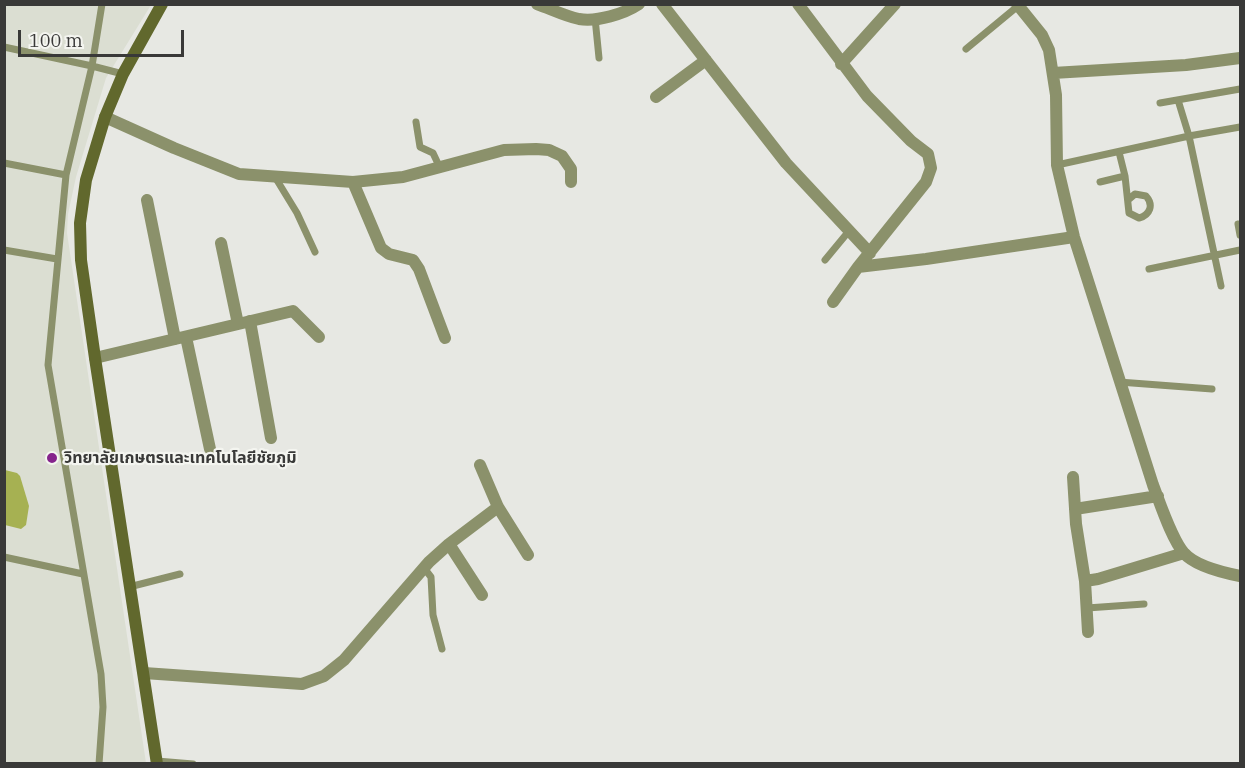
<!DOCTYPE html>
<meta charset="utf-8">
<style>
body{margin:0}
#map{position:relative;width:1245px;height:768px;overflow:hidden;background:#e7e8e3;font-family:"IBM Plex Serif",serif}
canvas{display:block}
.frame{position:absolute;inset:0;border:6px solid #393938;pointer-events:none}
.scale{position:absolute;left:18px;top:30px;width:166px;height:27px;box-sizing:border-box;border:3px solid #393938;border-top:0;padding-left:8px;font-size:18px;line-height:21px;white-space:nowrap;color:#393938;-webkit-text-stroke:4px #f4f5f0;paint-order:stroke}
</style>
<div id="map">
<canvas width="1245" height="768"></canvas>
<div class="frame"></div>
<div class="scale">100 m</div>
</div>
<script>
const ctx = document.querySelector('canvas').getContext('2d');
ctx.lineJoin = 'round';
function fillPath(path, color) {
  ctx.fillStyle = color;
  ctx.fill(path, 'evenodd');
}
function stroke(path, color, width, dash) {
  ctx.strokeStyle = color;
  ctx.lineWidth = width;
  ctx.lineCap = dash ? 'butt' : 'round';
  ctx.setLineDash(dash || []);
  ctx.stroke(path);
}
function drawText(font, color, halo, rows, align = 'center') {
  ctx.font = font + ' "IBM Plex Serif","Noto Sans Thai",serif';
  ctx.lineWidth = 4.5;
  ctx.setLineDash([]);
  ctx.textBaseline = 'middle';
  ctx.strokeStyle = halo;
  ctx.fillStyle = color;
  for (const [text, x, y, turn = 0] of rows) {
    ctx.save();
    ctx.translate(x, y);
    ctx.rotate((+turn || 0) * Math.PI / 180);
    ctx.textAlign = isNaN(turn) ? turn : align;
    if (halo) ctx.strokeText(text, 0, 0);
    ctx.fillText(text, 0, 0);
    ctx.restore();
  }
}
const built = new Path2D(`
 M4,5H151L106,78L76,177L68,214L67,233L146,763H5Z`);
const water = new Path2D(`
 M5,470L17,473L20,476L29,506L26,525L21,529L5,525Z`);
const lane = new Path2D(`
 M595,18L599,58
 M4,47L92,66L123,74
 M966,49L1018,6
 M1178,100L1189,136L1221,286
 M1160,103L1240,89
 M416,122L420,147L433,153L440,168
 M1119,152L1125,176L1129,213L1139,218C1150,215 1154,205 1146,196L1135,194L1128,200
 M4,163L66,175
 M1057,165L1189,136L1240,127
 M275,177L297,213L315,252
 M1100,182L1125,176
 M1238,224L1240,235
 M4,250L57,259
 M825,260L849,231
 M1149,269L1240,250
 M1119,382L1212,389
 M4,557L83,574
 M424,568L431,577L433,615L442,649
 M129,587L180,574
 M1087,608L1144,604
 M157,761L193,764
 M99,764L103,707L101,674L48,365L66,175L92,66L102,4`);
const street = new Path2D(`
 M537,4C551,9 565,16 579,19C597,22 624,14 639,4
 M662,4L786,163L870,253
 M798,4L867,96L911,141L928,154L931,168L926,182L858,267
 M1017,4L1042,35L1049,50L1056,95L1057,165L1074,237L1153,485C1160,503 1172,540 1184,553C1195,566 1225,573 1240,576
 M841,64L895,4
 M1053,73L1186,65L1240,58
 M656,97L706,60
 M105,117L174,148L239,174L353,182L403,177L504,150L536,149L549,150L562,156L571,169V182
 M353,182L381,248L389,254L413,260L419,269L445,338
 M147,200L175,339
 M221,243L238,324
 M833,302L858,267L926,259L1074,237
 M250,321L271,438
 M186,337L210,449
 M95,358L293,311L319,337
 M480,465L498,507L528,555
 M1073,477L1076,524L1085,581L1098,579L1184,553
 M1075,509L1158,496
 M449,544L482,595
 M1085,581L1088,632
 M144,673L302,684L324,676L344,660L429,562L449,544L498,507`);
const secondary = new Path2D(`
 M157,764L95,358L81,260L80,223L86,180L105,117L123,74L162,4`);
const markers = [
 [52,458,6,"#85238c"]
];
const poiNames = [
 ["วิทยาลัยเกษตรและเทคโนโลยีชัยภูมิ",64,458]
];
fillPath(built, '#dbded2');
fillPath(water, '#a6b152');
stroke(lane, '#8b916b', 7);
stroke(street, '#8b916b', 12);
stroke(secondary, '#61682d', 12);
for (const [x, y, r, color] of markers) {
  const dot = new Path2D();
  dot.arc(x, y, r, 0, 2 * Math.PI);
  ctx.fillStyle = color;
  ctx.fill(dot);
  stroke(dot, '#f4f5f0', 2);
}
drawText('bold 16px', '#393938', '#f4f5f0', poiNames, 'left');
</script>
